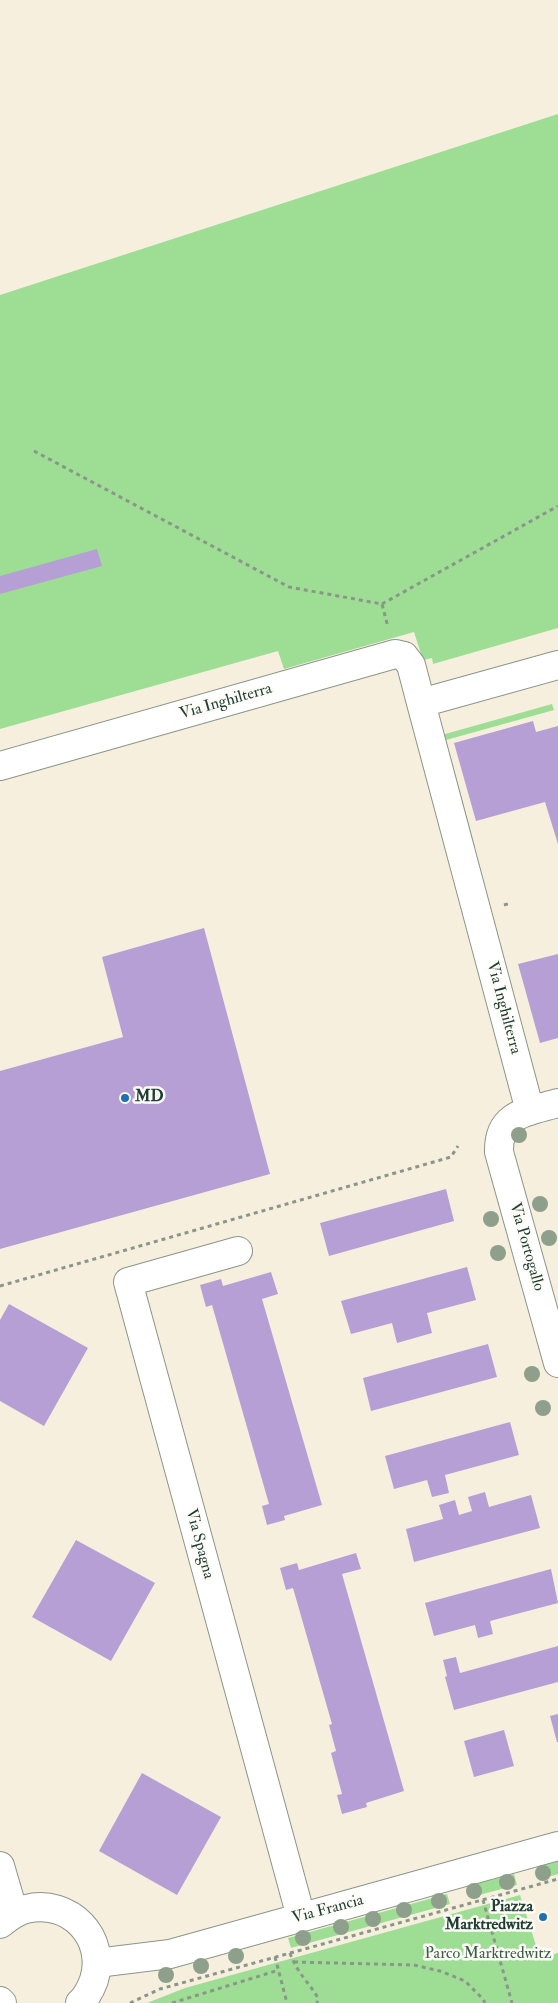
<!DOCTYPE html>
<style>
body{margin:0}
canvas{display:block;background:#f6efde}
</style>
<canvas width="558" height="2003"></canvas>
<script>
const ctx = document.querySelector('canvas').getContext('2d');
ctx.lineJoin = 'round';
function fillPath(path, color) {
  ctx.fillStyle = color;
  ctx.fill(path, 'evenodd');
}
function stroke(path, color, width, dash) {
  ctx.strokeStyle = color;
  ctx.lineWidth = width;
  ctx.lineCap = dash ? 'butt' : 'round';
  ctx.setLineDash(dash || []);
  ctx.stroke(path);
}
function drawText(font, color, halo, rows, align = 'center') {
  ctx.font = font + ' "IM FELL Double Pica",serif';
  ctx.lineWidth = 5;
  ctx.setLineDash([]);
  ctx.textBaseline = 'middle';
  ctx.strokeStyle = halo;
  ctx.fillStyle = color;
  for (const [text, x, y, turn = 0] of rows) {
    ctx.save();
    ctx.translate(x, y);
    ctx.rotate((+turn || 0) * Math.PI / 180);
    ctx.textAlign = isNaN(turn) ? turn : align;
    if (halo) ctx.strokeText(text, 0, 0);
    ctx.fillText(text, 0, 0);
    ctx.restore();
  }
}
const green = new Path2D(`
 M558,114V628L433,664L432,658L423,660L414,632L284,669L278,651L0,729V295Z
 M552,704L554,710L446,740L475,847L470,849L438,736Z
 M558,1860V1874L541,1879L537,1866Z
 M514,1874L517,1885L475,1896L472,1885Z
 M447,1894L450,1904L291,1948L288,1938Z
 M520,1895L540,1958L558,1953V2003H147L185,1988Z`);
const building = new Path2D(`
 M97,549L102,566L0,594V576Z
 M533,721L536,732L558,726V844L545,802L476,821L454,743Z
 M204,928L270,1174L0,1249V1071L123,1037L102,957Z
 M558,954V1038L540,1043L518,964Z
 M446,1189L454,1221L329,1256L320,1223Z
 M467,1267L476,1300L427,1313L432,1333L397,1343L392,1323L351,1334L341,1301Z
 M271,1272L278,1294L262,1299L322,1505L284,1516L285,1520L267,1525L262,1506L269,1504L212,1305L206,1307L200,1285L221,1279L223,1286Z
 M9,1304L88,1348L44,1426L0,1401V1320Z
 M488,1344L497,1377L371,1411L363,1378Z
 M510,1422L519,1455L445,1475L449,1493L432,1497L427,1480L394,1489L385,1456Z
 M485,1492L489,1507L531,1495L540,1528L414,1562L406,1529L443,1519L439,1505L455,1500L459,1515L472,1511L468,1497Z
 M76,1540L155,1583L111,1661L32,1617Z
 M356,1553L361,1569L342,1574L404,1791L366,1803L367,1807L342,1814L337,1795L342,1794L331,1753L336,1751L329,1725L332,1724L293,1588L286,1590L280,1568L297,1563L299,1570Z
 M551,1569L558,1603L490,1621L493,1634L478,1638L475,1625L434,1636L425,1603Z
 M558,1646V1682L454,1710L445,1677L447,1676L443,1660L456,1657L460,1673Z
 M558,1714V1742H557L550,1716Z
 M504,1730L514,1766L474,1777L464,1741Z
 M142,1773L221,1817L177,1895L99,1851Z`);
const path = new Path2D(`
 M34,451L289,587L382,604L388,627
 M382,604L558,506
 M504,905L511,903
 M0,1286L451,1157L458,1146
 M483,1900L512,2003
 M290,1953C297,1973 308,1981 318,1998L317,2003
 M275,1957L287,2003
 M294,1962L414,1965L440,1971L465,1981L483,1999L485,2003
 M130,2003L160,1989L558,1879
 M172,2003L279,1970`);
const minor = new Path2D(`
 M421,703L558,665
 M0,766L395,654L404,656L411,665L421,703L530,1111
 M558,1103C527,1112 498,1113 499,1152L558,1363
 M238,1251L128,1282L301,1917
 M97,1963L170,1954L558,1846`);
const major = new Path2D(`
 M0,1866L14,1914
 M0,1924C8,1918 16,1911 26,1909C70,1898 107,1938 94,1980C91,1988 87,1997 80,2003
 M0,2001L2,2003`);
const trees = [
 [519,1135],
 [540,1204],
 [491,1219],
 [549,1238],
 [498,1253],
 [532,1374],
 [543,1408],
 [543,1873],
 [507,1882],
 [474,1891],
 [439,1901],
 [404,1910],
 [373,1919],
 [341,1927],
 [303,1938],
 [236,1956],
 [201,1966],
 [166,1975]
];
const markers = [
 [125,1098,5,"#1f6fb2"],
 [543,1917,5,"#1f6fb2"]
];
const streetNames = [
 ["Via Inghilterra",226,702,-16],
 ["Via Inghilterra",503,1008,75],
 ["Via Portogallo",526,1247,74],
 ["Via Spagna",199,1544,75],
 ["Via Francia",328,1910,-15]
];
const poiNames = [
 ["MD",135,1098],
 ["Piazza",533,1908,"right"],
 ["Marktredwitz",533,1926,"right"]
];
const parkNames = [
 ["Parco Marktredwitz",488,1955]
];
fillPath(green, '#9dde94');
fillPath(building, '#b69fd4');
stroke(minor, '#8a9689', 30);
stroke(major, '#8a9689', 30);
stroke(path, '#8a9689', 3, [4, 4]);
stroke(minor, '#fff', 28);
stroke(major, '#fff', 28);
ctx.fillStyle = '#8e9f8b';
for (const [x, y] of trees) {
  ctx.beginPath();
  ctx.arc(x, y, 8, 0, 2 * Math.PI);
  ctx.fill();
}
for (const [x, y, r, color] of markers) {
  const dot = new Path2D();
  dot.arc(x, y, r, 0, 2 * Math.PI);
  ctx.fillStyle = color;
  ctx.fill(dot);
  stroke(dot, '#fdfcf7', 2);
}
drawText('16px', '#1f3d34', '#fdfcf7', streetNames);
drawText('bold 16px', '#1f3d34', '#fdfcf7', poiNames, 'left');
drawText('16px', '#385d47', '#fdfcf7', parkNames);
</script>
